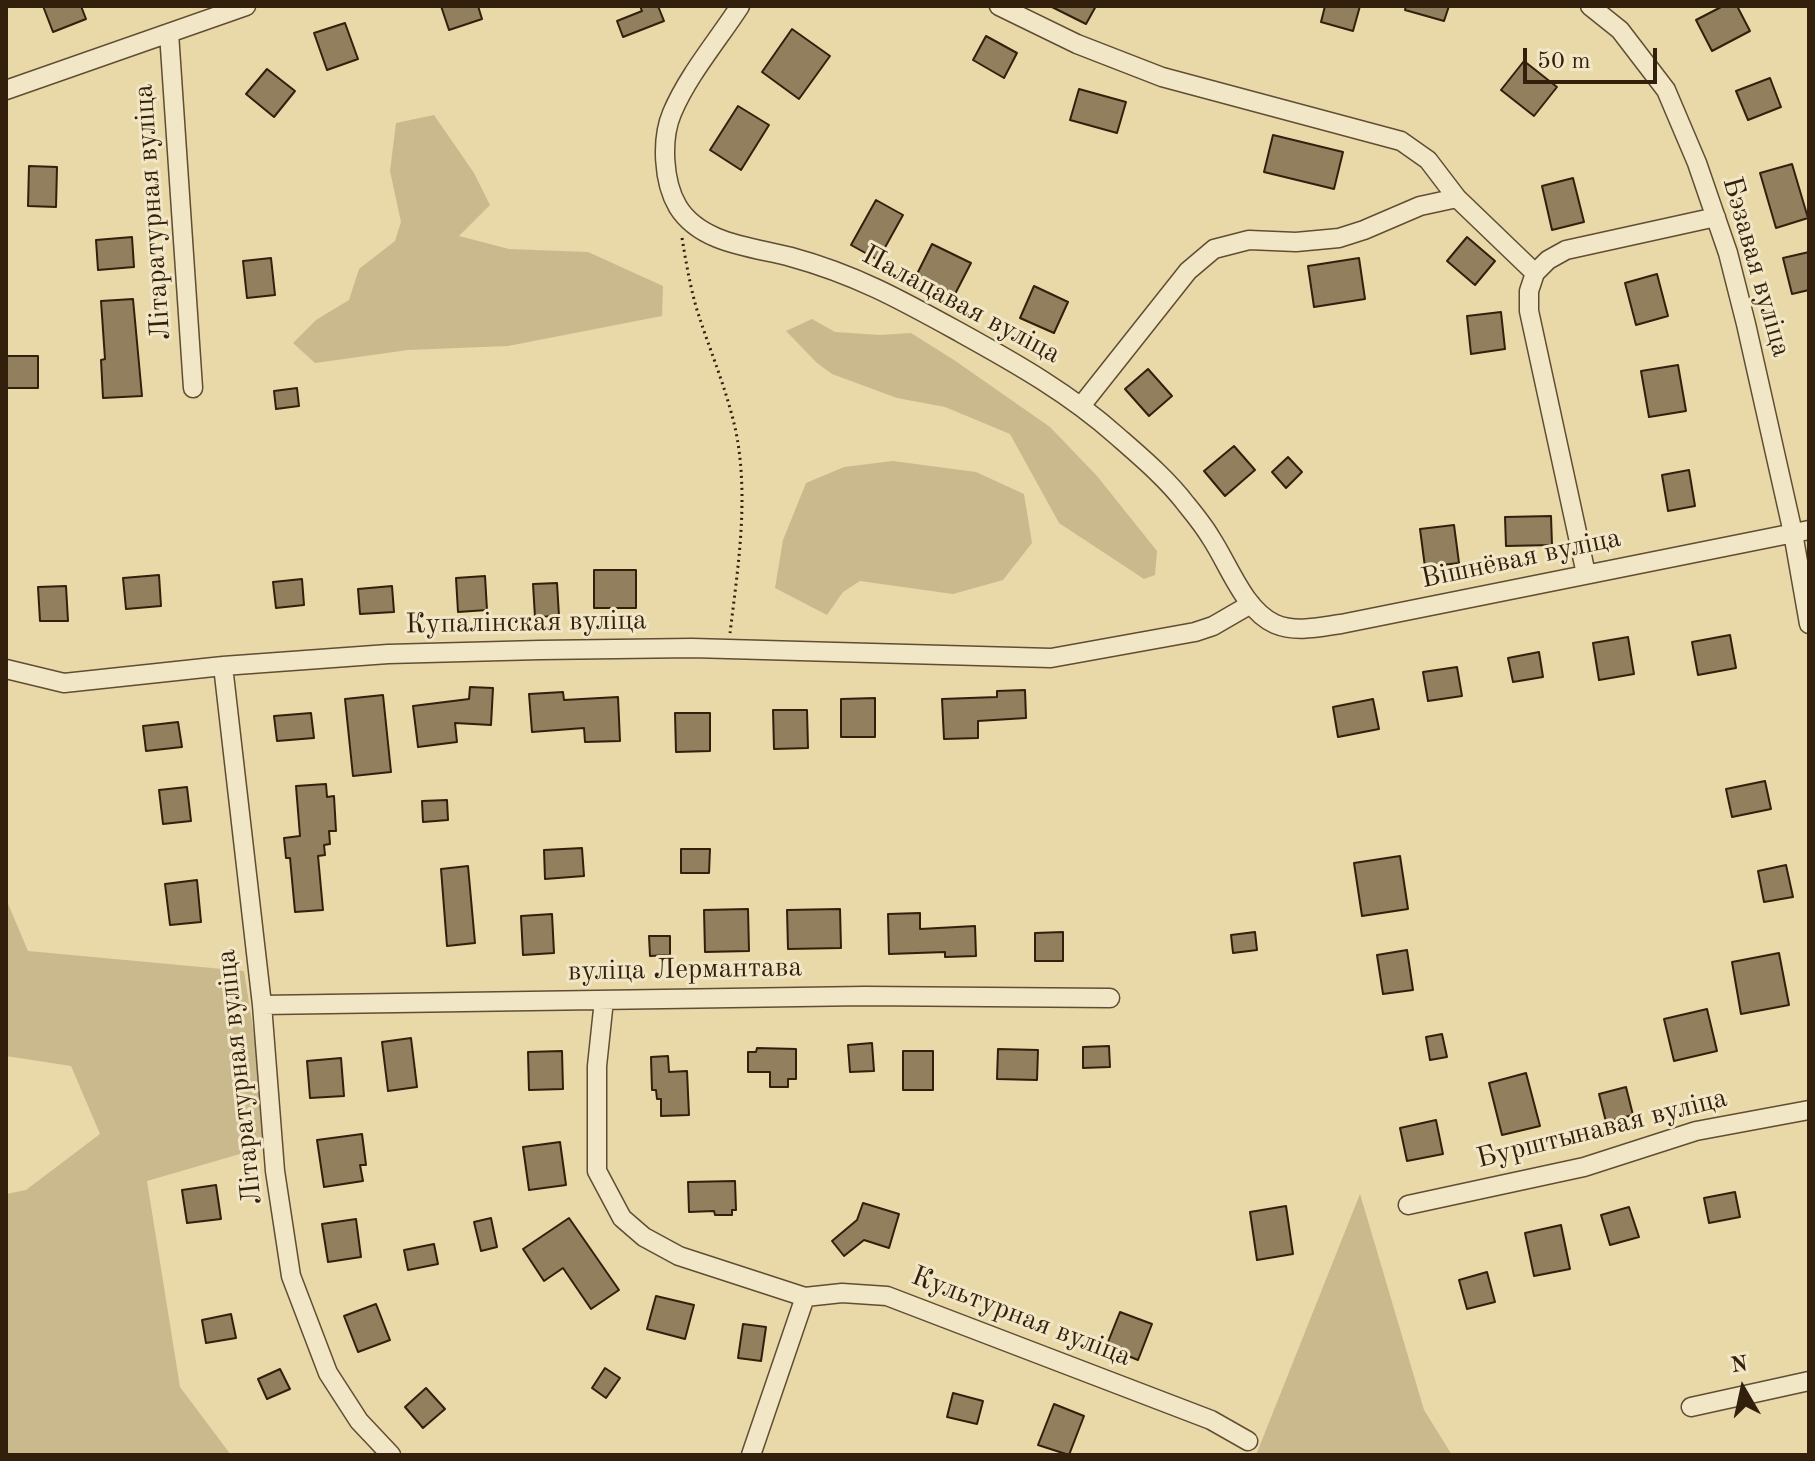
<!DOCTYPE html>
<meta charset="utf-8">
<style>
body{margin:0}
#map{position:relative;width:1815px;height:1461px;overflow:hidden;background:#e9d8a8;font-family:"Old Standard TT",serif}
canvas{display:block}
.frame{position:absolute;inset:0;border:8px solid #321f0c;pointer-events:none}
.north{position:absolute;left:1703px;top:1349px;width:80px;height:80px;-webkit-text-stroke:6px #f1e6c6;paint-order:stroke;rotate:351deg;font-size:22px;font-weight:700;line-height:32px;text-align:center;color:#321f0c}
.north::after{content:'';display:block;margin:auto;width:28px;height:36px;background:#321f0c;clip-path:polygon(50% 0,100% 100%,50% 72%,0 100%)}
.scale{position:absolute;left:1523px;top:48px;width:134px;height:36px;box-sizing:border-box;border:4px solid #321f0c;border-top:0;padding-left:10px;font-size:24px;line-height:28px;white-space:nowrap;color:#321f0c;-webkit-text-stroke:6px #f1e6c6;paint-order:stroke}
</style>
<div id="map">
<canvas width="1815" height="1461"></canvas>
<div class="frame"></div>
<div class="north">N</div>
<div class="scale">50 m</div>
</div>
<script>
const ctx = document.querySelector('canvas').getContext('2d');
ctx.lineJoin = 'round';
function fillPath(path, color) {
  ctx.fillStyle = color;
  ctx.fill(path, 'evenodd');
}
function stroke(path, color, width, dash) {
  ctx.strokeStyle = color;
  ctx.lineWidth = width;
  ctx.lineCap = dash ? 'butt' : 'round';
  ctx.setLineDash(dash || []);
  ctx.stroke(path);
}
function drawText(font, color, halo, rows, align = 'center') {
  ctx.font = font + ' "Old Standard TT",serif';
  ctx.lineWidth = 6;
  ctx.setLineDash([]);
  ctx.textBaseline = 'middle';
  ctx.strokeStyle = halo;
  ctx.fillStyle = color;
  for (const [text, x, y, turn = 0] of rows) {
    ctx.save();
    ctx.translate(x, y);
    ctx.rotate((+turn || 0) * Math.PI / 180);
    ctx.textAlign = isNaN(turn) ? turn : align;
    if (halo) ctx.strokeText(text, 0, 0);
    ctx.fillText(text, 0, 0);
    ctx.restore();
  }
}
const green = new Path2D(`
 M434,115L474,173L490,205L459,236L509,249L588,252L663,286L662,316L508,346L408,350L315,363L293,343L316,320L349,300L359,269L395,241L401,222L390,171L396,123Z
 M812,319L835,332L880,335L911,333L954,360L1050,427L1097,476L1157,551L1155,575L1144,579L1059,523L1010,434L945,407L897,398L832,374L817,363L786,331Z
 M893,461L976,472L1024,494L1032,543L1003,580L953,594L860,581L843,592L827,615L775,588L783,540L806,483L844,467Z
 M6,899L28,951L244,971L271,1145L147,1181L180,1387L231,1455H6V1194L26,1190L100,1134L71,1066L6,1056Z
 M1360,1194L1424,1410L1452,1455H1256Z`);
const building = new Path2D(`
 M43,6H81L86,19L53,32Z
 M441,6H478L482,19L449,30Z
 M640,6H658L664,21L623,37L617,21L642,11Z
 M1050,6H1096L1086,24Z
 M1325,6H1360L1353,31L1321,22Z
 M1406,6H1449L1444,21L1405,10Z
 M1723,6H1737L1750,31L1712,51L1696,20Z
 M345,23L358,59L327,70L314,33Z
 M792,29L830,56L799,99L762,72Z
 M986,36L1017,53L1004,78L973,60Z
 M1524,61L1557,87L1534,116L1501,90Z
 M267,69L295,91L274,117L246,94Z
 M1770,78L1781,107L1748,120L1736,91Z
 M1079,89L1126,102L1117,133L1070,120Z
 M738,106L769,125L741,170L710,150Z
 M1273,135L1343,152L1334,189L1264,172Z
 M1792,164L1808,218L1776,228L1760,173Z
 M29,166L57,167L56,207L28,206Z
 M1573,178L1584,222L1552,230L1542,186Z
 M876,200L903,215L878,260L851,245Z
 M132,237L134,267L98,270L96,240Z
 M1467,237L1495,261L1475,285L1447,261Z
 M932,244L971,263L953,298L914,280Z
 M1809,252V290L1792,294L1783,258Z
 M271,258L275,295L247,298L243,261Z
 M1359,258L1365,299L1314,307L1308,266Z
 M1657,274L1668,316L1636,325L1625,283Z
 M1034,286L1068,302L1054,333L1020,318Z
 M133,299L142,396L103,398L101,360L105,359L101,301Z
 M1501,312L1505,349L1471,354L1467,316Z
 M6,356H38V388H6Z
 M1678,365L1686,411L1649,417L1641,371Z
 M1148,369L1172,396L1149,416L1125,389Z
 M297,388L299,406L276,409L274,391Z
 M1234,446L1255,470L1225,496L1204,471Z
 M1288,457L1302,472L1286,488L1272,472Z
 M1689,470L1695,506L1668,511L1662,475Z
 M1551,516L1552,545L1506,546L1505,517Z
 M1454,525L1459,563L1425,567L1420,529Z
 M594,570H636V608H594Z
 M159,575L161,606L126,609L123,578Z
 M485,576L487,610L458,612L456,578Z
 M302,579L304,605L276,608L273,582Z
 M557,583L559,616L535,617L533,584Z
 M66,586L68,621H40L38,587Z
 M392,586L394,612L360,614L358,589Z
 M1730,635L1736,668L1698,675L1692,642Z
 M1628,637L1634,674L1599,680L1593,643Z
 M1539,652L1543,677L1513,682L1508,658Z
 M1457,667L1462,696L1428,701L1423,672Z
 M470,687L493,688L491,725L455,723L457,742L418,747L413,706L469,699Z
 M1025,690L1026,718L978,721V738L944,739L942,699L997,697V691Z
 M563,692L564,700L618,697L620,741L585,742L584,728L532,732L529,694Z
 M383,695L391,772L353,776L345,699Z
 M875,698V737H841V699Z
 M1373,699L1379,729L1338,737L1333,707Z
 M773,710H807L808,748L774,749Z
 M311,713L314,738L277,741L274,716Z
 M675,713H710V751L676,752Z
 M178,722L182,747L146,751L143,726Z
 M1765,781L1771,809L1732,817L1726,789Z
 M326,784L327,797L334,796L336,831H329L330,844L324,845L325,855L318,856L323,910L295,912L290,858H286L284,838L300,836L296,786Z
 M187,787L191,821L163,824L159,790Z
 M447,800L448,820L423,822L422,801Z
 M582,848L584,876L545,879L544,850Z
 M681,849H710L709,873H681Z
 M1400,856L1408,909L1362,916L1354,863Z
 M1786,865L1793,897L1764,902L1758,871Z
 M468,866L475,943L447,946L441,869Z
 M197,880L201,922L170,925L165,884Z
 M748,909L749,951L705,952L704,910Z
 M840,909L841,948L788,949L787,910Z
 M920,913V929L975,926L976,956L945,957V952L889,954L888,914Z
 M552,914L554,953L523,955L521,916Z
 M1063,932V961H1035V933Z
 M1255,932L1257,950L1233,953L1231,935Z
 M649,936H670V955L650,956Z
 M1407,950L1413,990L1383,994L1377,955Z
 M1779,953L1789,1005L1741,1014L1732,962Z
 M1707,1009L1717,1051L1674,1061L1664,1019Z
 M1442,1034L1447,1057L1430,1060L1426,1037Z
 M411,1038L417,1087L388,1091L382,1042Z
 M872,1043L874,1071L850,1072L848,1045Z
 M1109,1046L1110,1067L1083,1068V1047Z
 M757,1048L796,1049V1079H788V1087H770V1072H748V1052H756Z
 M998,1049L1038,1050L1037,1080L997,1079Z
 M562,1051L563,1089L529,1090L528,1052Z
 M903,1051H933V1090H903Z
 M668,1056L669,1072L687,1071L689,1115L661,1116V1099H657L656,1090H652L651,1057Z
 M341,1058L344,1096L310,1098L307,1061Z
 M1526,1073L1540,1126L1502,1135L1489,1083Z
 M1626,1087L1633,1115L1606,1122L1599,1094Z
 M1436,1120L1443,1154L1407,1161L1400,1128Z
 M362,1134L366,1165H360L363,1181L324,1187L317,1140Z
 M560,1142L566,1185L529,1190L523,1147Z
 M735,1181L736,1210H732V1215H715L714,1211L689,1212L688,1182Z
 M216,1185L221,1219L187,1223L182,1190Z
 M1735,1192L1740,1217L1709,1223L1704,1198Z
 M863,1203L899,1214L889,1248L864,1240L844,1256L832,1241L857,1220Z
 M1286,1206L1293,1254L1257,1260L1250,1212Z
 M1629,1207L1639,1237L1610,1245L1601,1215Z
 M491,1218L497,1247L481,1251L474,1222Z
 M569,1218L619,1290L591,1309L563,1268L544,1281L523,1249Z
 M356,1219L361,1257L328,1262L322,1224Z
 M1561,1225L1570,1269L1534,1276L1525,1233Z
 M434,1244L438,1264L408,1270L404,1250Z
 M1487,1272L1495,1302L1467,1309L1459,1280Z
 M656,1296L694,1305L685,1339L647,1329Z
 M376,1304L390,1340L358,1352L344,1316Z
 M1120,1312L1152,1324L1138,1360L1106,1347Z
 M231,1314L236,1338L206,1343L202,1320Z
 M743,1324L766,1327L761,1361L738,1358Z
 M605,1368L620,1378L606,1398L592,1388Z
 M280,1369L290,1389L267,1399L258,1379Z
 M426,1388L445,1409L423,1428L405,1407Z
 M953,1393L983,1401L977,1424L947,1417Z
 M1054,1404L1084,1416L1069,1455L1038,1445Z`);
const path = new Path2D(`
 M682,238C686,262 690,286 697,310C710,351 727,390 736,432C749,498 738,567 730,633`);
const minor = new Path2D(`
 M740,6C718,40 688,75 672,113C661,139 663,182 678,207C701,244 753,247 791,257C857,275 903,301 961,333C1017,364 1070,394 1117,436C1141,457 1167,479 1186,504C1195,515 1204,526 1211,538C1229,565 1244,610 1275,624C1296,633 1320,627 1341,624L1809,530
 M999,6L1077,44L1162,77L1401,141L1428,160L1457,198L1535,273
 M1590,6L1620,30L1666,90L1697,163L1728,253L1746,324L1793,533L1809,624
 M169,33L193,388
 M6,90L246,6
 M1081,406L1188,271L1214,249L1249,240L1296,242L1339,238L1364,230L1420,206L1457,198
 M1586,574L1529,311V291L1535,273L1548,260L1566,250L1716,217
 M223,666L262,1005L275,1171L291,1276L328,1373L359,1421L391,1455
 M6,669L64,683L223,666L388,654L540,650L692,648L1051,658L1195,632L1213,626L1251,604
 M604,1000L597,1066V1171L622,1218L644,1237L679,1256L805,1297L842,1293L887,1296L1211,1420L1248,1441
 M262,1005L865,996L1110,998
 M1408,1205L1584,1167L1696,1131L1809,1110
 M1691,1407L1809,1381
 M751,1455L805,1297`);
const streetNames = [
 ["Літаратурная вуліца",153,212,-94],
 ["Бэзавая вуліца",1756,267,74],
 ["Палацавая вуліца",961,305,28],
 ["Вішнёвая вуліца",1521,559,-12],
 ["Купалінская вуліца",526,623,-1],
 ["вуліца Лермантава",685,970,-1],
 ["Літаратурная вуліца",240,1077,-96],
 ["Бурштынавая вуліца",1602,1129,-14],
 ["Культурная вуліца",1021,1317,21]
];
fillPath(green, '#cab98d');
fillPath(building, '#917f5d');
stroke(building, '#321f0c', 2);
stroke(minor, '#604d33', 21);
stroke(path, '#321f0c', 3, [2, 4]);
stroke(minor, '#f1e6c6', 18);
drawText('28px', '#321f0c', '#f1e6c6', streetNames);
</script>
